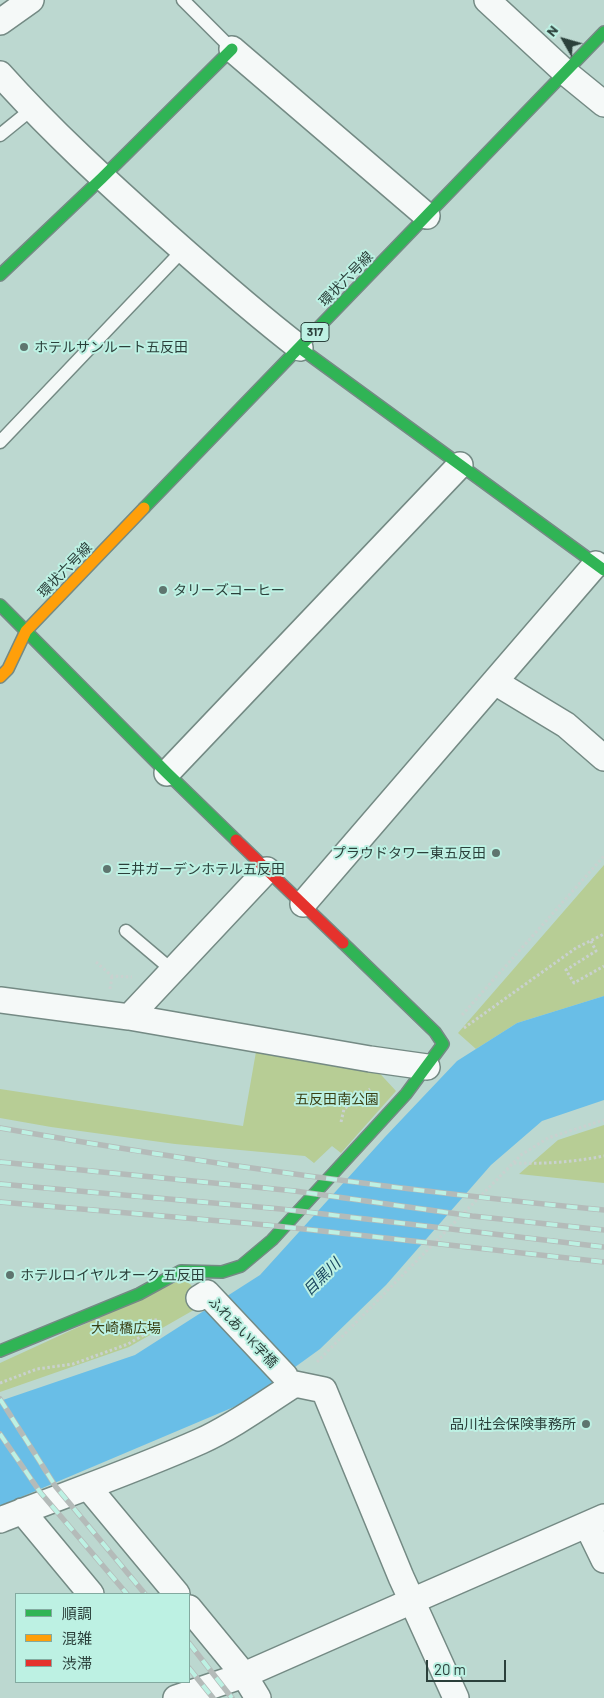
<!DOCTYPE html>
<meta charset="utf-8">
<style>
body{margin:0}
#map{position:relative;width:604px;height:1698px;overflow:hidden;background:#bcd8d0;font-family:Barlow,"Noto Sans JP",sans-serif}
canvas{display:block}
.legend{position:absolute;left:15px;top:1593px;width:175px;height:90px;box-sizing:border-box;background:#bdf1e3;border:1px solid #83aaa0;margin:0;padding:6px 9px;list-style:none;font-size:15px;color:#2b403b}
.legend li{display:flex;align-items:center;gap:10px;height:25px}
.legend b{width:25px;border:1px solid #83aaa0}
.north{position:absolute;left:539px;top:15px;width:50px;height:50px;-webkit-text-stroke:4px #bdf1e3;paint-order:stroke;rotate:308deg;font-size:14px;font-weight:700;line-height:20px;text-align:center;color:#2b403b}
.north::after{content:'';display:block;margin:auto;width:18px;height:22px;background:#2b403b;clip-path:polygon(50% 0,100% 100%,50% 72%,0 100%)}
.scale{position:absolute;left:426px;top:1660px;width:80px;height:22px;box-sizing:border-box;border:2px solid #2b403b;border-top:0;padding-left:6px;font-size:15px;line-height:18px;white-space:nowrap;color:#2b403b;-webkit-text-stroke:4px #bdf1e3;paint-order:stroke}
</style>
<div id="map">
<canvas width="604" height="1698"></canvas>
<ul class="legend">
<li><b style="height:6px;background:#30b455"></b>順調</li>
<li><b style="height:6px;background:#ff9f0a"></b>混雑</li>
<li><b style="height:6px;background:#e5322d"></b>渋滞</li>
</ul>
<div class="north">N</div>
<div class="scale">20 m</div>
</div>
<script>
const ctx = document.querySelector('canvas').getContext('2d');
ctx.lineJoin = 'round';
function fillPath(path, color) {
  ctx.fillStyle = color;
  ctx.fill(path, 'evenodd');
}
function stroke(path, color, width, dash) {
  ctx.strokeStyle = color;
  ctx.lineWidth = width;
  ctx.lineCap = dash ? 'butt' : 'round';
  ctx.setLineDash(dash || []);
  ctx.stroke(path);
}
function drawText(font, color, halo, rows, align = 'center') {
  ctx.font = font + ' Barlow,"Noto Sans JP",sans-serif';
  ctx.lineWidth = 4;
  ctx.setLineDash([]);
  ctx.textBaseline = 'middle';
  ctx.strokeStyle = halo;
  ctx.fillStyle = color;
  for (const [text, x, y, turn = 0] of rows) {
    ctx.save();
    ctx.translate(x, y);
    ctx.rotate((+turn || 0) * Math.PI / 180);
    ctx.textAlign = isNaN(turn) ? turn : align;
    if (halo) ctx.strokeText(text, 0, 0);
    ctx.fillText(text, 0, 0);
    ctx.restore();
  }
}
const green = new Path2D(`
 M604,865V996L517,1023L476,1049L458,1033Z
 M257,1046L372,1065L396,1091L341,1153L332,1146L314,1163L305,1156L175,1144L51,1127L0,1118V1089L243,1126Z
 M604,1125V1183L519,1174L558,1140Z
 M185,1278L206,1303L129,1347L0,1392V1363Z`);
const water = new Path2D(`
 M604,996V1100L542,1121L491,1165L386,1285L320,1349L248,1401L0,1506V1401L135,1355L260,1275L385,1137L457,1061L517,1023Z`);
const path = new Path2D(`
 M591,941L596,951L566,970L574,983L604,966
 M96,962L112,976L132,977
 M110,989L112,976
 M462,1015L604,856
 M464,1028L576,948L604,934
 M341,1122L344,1109L370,1089
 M514,1163C545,1164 574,1162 604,1156
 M317,1362L521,1155L548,1138L604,1120
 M0,1383L37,1369L73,1364L128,1344L161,1325L159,1320H151`);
const lane = new Path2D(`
 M183,0L232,49
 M0,135L32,109
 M0,442L183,250
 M126,931L172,970`);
const street = new Path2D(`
 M487,0L566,73L604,104
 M0,22L31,0
 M232,49L427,216
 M0,74C51,131 107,182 164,233C208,272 253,312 300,348
 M495,682L566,725L604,758
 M167,773L460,465
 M303,904L596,564
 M0,1000L129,1017L370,1059L427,1067
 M129,1017L267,870
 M199,1298L207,1293L285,1376
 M88,1487L177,1594
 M22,1511L91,1594
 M0,1520C67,1494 136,1470 201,1441C234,1426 265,1403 295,1384L324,1390L401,1577L412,1601L244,1675L176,1698
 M587,1525L604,1560
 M189,1608L244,1675L258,1698
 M456,1698L412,1601L604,1517`);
const fast = new Path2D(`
 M0,275L102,178L232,49
 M300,348L604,570
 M144,508L604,32
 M0,605L167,773L236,840
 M0,1351L139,1294L181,1271L222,1272L241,1266L272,1240L406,1094L443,1044L435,1032L343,943`);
const slow = new Path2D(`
 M0,677L8,669L26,631L144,508`);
const jam = new Path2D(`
 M236,840L343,943`);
const rail = new Path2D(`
 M0,1128C200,1163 402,1191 604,1210
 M0,1162L295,1191L472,1216L604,1230
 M0,1184L281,1209L604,1247
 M0,1202L267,1225L604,1262
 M0,1399L56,1487L145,1594
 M0,1434L40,1492L127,1594
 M189,1643L232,1698
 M189,1668L213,1698`);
const markers = [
 [24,347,5,"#5e756f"],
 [163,590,5,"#5e756f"],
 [496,853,5,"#5e756f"],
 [107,869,5,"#5e756f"],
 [10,1275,5,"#5e756f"],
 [586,1424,5,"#5e756f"]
];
const shields = [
 [315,332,28]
];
const shieldNames = [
 ["317",315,332]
];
const streetNames = [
 ["環状六号線",346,279,-46],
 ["環状六号線",65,570,-46],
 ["ふれあいK字橋",243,1332,46]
];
const poiNames = [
 ["ホテルサンルート五反田",34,347],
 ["タリーズコーヒー",173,590],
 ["プラウドタワー東五反田",486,853,"right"],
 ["三井ガーデンホテル五反田",117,869],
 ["ホテルロイヤルオーク 五反田",20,1275],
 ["品川社会保険事務所",576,1424,"right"]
];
const parkNames = [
 ["五反田南公園",337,1099],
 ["大崎橋広場",126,1328]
];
const waterNames = [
 ["目黒川",322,1277,-45]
];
fillPath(green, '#b7cd95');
fillPath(water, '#69bee7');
stroke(lane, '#748a84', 15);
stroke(street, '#748a84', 28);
stroke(fast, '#748a84', 14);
stroke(slow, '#748a84', 14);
stroke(jam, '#748a84', 14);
stroke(path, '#c9d1cf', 3, [2.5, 2.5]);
stroke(lane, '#f5f9f8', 12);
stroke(street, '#f5f9f8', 25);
stroke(fast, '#30b455', 11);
stroke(slow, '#ff9f0a', 11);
stroke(jam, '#e5322d', 11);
stroke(rail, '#b4bbb9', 5.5);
stroke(rail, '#bdf1e3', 4, [11]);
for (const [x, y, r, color] of markers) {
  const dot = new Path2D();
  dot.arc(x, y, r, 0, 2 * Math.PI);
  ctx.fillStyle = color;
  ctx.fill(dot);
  stroke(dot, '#bdf1e3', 2);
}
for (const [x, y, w] of shields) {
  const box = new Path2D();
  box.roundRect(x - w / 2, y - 9.5, w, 19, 4);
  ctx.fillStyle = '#bdf1e3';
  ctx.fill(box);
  stroke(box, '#2b403b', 1);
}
drawText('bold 12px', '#2b403b', null, shieldNames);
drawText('14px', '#2b403b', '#bdf1e3', streetNames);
drawText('14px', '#2b403b', '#bdf1e3', poiNames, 'left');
drawText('14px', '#3a4115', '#bdf1e3', parkNames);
drawText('italic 15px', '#18455f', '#bdf1e3', waterNames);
</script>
